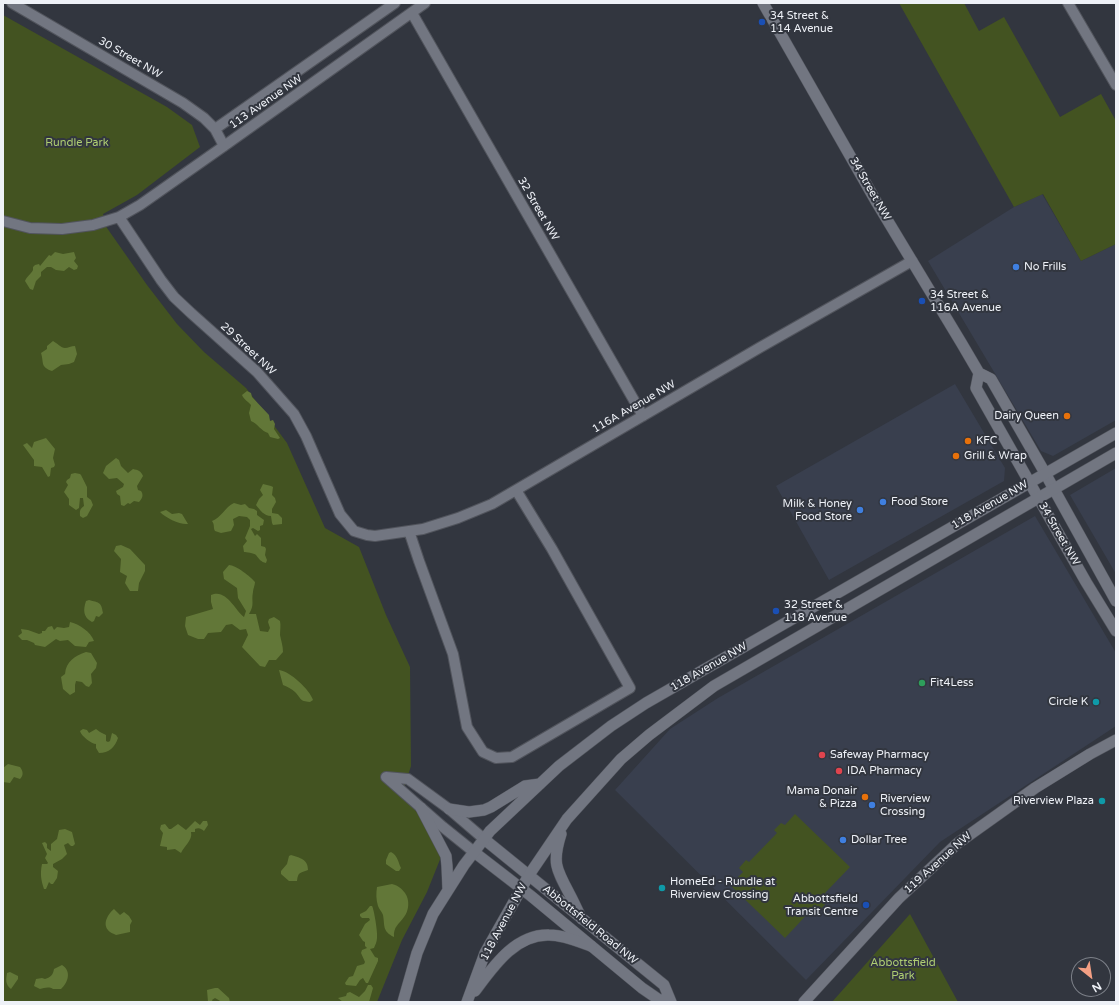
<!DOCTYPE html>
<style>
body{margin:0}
#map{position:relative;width:1119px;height:1005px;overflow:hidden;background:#32363f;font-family:"Varela Round",sans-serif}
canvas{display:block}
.frame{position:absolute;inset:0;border:4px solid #eef1f7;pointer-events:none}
.north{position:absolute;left:1071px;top:957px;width:40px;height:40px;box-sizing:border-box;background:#32363f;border:1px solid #7d8189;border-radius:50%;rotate:150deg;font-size:11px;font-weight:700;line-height:16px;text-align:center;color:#eef1f7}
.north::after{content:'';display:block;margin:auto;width:14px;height:18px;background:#f39f84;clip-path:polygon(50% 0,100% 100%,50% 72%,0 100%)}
</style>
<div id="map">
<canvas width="1119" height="1005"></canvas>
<div class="frame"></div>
<div class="north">N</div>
</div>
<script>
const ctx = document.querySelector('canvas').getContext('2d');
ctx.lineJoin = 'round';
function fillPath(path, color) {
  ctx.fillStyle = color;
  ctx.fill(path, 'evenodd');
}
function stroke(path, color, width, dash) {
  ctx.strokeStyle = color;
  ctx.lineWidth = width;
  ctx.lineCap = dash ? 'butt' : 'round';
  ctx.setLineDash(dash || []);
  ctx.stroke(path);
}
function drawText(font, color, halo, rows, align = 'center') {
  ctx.font = font + ' "Varela Round",sans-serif';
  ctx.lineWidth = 4;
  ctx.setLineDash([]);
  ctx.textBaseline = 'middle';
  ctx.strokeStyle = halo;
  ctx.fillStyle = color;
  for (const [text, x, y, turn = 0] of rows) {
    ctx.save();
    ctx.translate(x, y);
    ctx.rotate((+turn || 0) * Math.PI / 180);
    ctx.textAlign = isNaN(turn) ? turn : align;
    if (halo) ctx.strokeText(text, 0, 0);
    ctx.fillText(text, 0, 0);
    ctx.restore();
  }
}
const built = new Path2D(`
 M1042,194L1081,261L1116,244V420L1053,456L1041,451L928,261L1014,207Z
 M955,384L1005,468L1004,481L829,580L776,486Z
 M1116,468V574L1070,495Z
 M1035,516L1116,653V726L940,842L806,980L615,790L670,729L718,698Z`);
const green = new Path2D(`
 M899,3H964L979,31L1004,17L1060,117L1101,94L1116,121V244L1081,261L1043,194L1014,207Z
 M3,15L167,107L192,125L200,147L137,195L103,214L107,228L147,285L177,324L204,352L246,388L287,443L325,528L359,547L386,615L410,667L411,766L404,788L416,809L441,857L427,892L402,940L377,1002H3Z
 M795,814L850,867L825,893L830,899L818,912L813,908L785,938L730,885L743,872L739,868L746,860L749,862L777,833L774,830L781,823L785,825Z
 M910,914L958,1002H832Z`);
const forest = new Path2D(`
 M55,252L63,254L74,252L76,258L74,261L78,266L77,269L74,270L69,267L64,271L56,270L51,267H47L41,272V276L36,281L33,290L30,289L25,281C27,276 31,274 33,270V267L35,265L39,264L40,266L49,255L51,256Z
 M53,341C57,343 61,348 65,348C68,348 71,346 75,346L77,354L74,362L69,364L61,365L52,371C40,367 44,362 41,353L47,349V346Z
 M247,391L251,393L252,397L269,415L270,421L273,420L275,424L274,429L280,438L278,439L270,437L268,433C261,431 258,424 251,421L249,413L251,405C248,401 244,400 242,395Z
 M46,438L55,449L53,458L55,465L54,467L51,468L50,476L48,477L42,467L34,466V460L23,445L27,443L32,448L34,442Z
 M116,458L119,460L121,466L128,473L133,469C138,470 141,471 143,476L137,486L138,490L141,491C144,495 142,499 139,502L134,501L130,504L128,503L124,506L121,505L120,496L117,494L116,491L123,487L124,484L117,478L109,479L103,473L106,466Z
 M75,473L80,474L81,475L87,487V497L91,500L93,505L87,516L83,518L80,516C80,511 79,510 84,506L83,498H80L79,508L76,510L69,505V499L64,492L68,485L66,482L67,480L70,478L71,474Z
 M263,484L271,486L273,487L272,495L275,498L276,502L272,509V513L278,514L282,518V524L273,525L272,523L271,516C264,516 260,510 256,505L259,499L263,495L260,490Z
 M234,503L241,505L245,504L249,508L254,509L257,511V515L264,520L263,525L260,526V530L258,531L253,528L251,529L255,536L257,534L261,538V546L265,547L266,549L265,555L267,560L266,563C261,562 259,559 256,555C254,553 246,552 244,552L243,546L247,541L245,538L250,526V520L247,517L239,516L233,519L234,525L231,531L221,533L215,531C213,528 215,525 212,521C221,518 225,507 234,503Z
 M166,510L172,514L179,513L182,514L188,524C180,525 166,518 160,512Z
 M121,545L130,549L145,565V571L139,583L138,591H130L125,583L127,576L120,572L121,559L114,551L116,546Z
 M229,565C236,565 251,577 255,582C255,585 253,589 253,592C251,602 255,604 249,614H256L260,631L268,632L270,628L268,622L269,619L274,617L280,621C281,626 280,630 280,635C281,640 283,646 283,652L276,660H269L265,667L260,666L242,647L248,635L246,629L240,630L232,624L226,625L221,632L208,633L204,639H198L188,635L185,626L186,617L213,609L211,602V595C226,588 235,610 244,617L246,611L238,598L237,588L224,579L223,572Z
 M89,600C99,603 101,601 103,613L99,617L96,616L94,621L92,622C83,617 83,610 86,601Z
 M70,622C79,624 91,632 94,641L89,642L86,647L75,646L68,640L60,641L56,639L45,647L35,645L34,643L27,640H22L18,636L22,633L21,629L28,630L39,634L42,633V631H45L48,627L52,626L54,630L57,627L64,628L69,627Z
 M86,652L91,653L97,663L96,668L91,674L92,683L89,687L86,686L82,682L76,681L75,685V692L70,695L63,689L61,677L65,674C66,661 75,656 86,652Z
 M279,670C290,671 310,690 313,700L310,702C299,701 302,699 295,692C292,689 288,687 283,685Z
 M83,729L87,730L89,733L96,729L100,732L106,735V741L108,742L110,741L112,733L116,735L118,738C115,747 109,753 99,753L96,748V744C92,744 81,736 80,731Z
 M8,764L20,767C23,771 24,775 20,779L14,777L10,783L3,782V768Z
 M195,821L200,825L203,821H207L208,825L204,831C202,829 199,827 195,829V832H191C193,840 184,846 181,853L175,849L167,850V847L160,846L163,833L160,829L161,825L165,824L169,829H171L178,824L186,830Z
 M65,829L72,832L75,844L73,846H71L68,843L64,845L67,854L62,859L53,864V867L58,871L57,878L53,884H51L49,882L46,889H44C41,880 40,874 42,864H47L48,863L45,858L47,854L42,843L45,842L47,844V848L51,851V844L57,839L59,830Z
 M391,852C398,856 398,862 401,868L399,871H396L386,864V860L389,853Z
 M291,855C300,858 308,859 308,870C300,873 298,872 297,881H289L281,874V871L287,864L289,856Z
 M392,884C399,886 401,888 405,893C410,900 409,911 404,917C399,924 393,927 394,937C382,931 385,926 383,915C382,912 379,909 378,906C376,900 376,893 377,887Z
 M370,906H372C374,909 378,933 377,938C377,942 375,945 374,948L370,949L375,957L378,958V961L368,983H366L363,978L360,980L356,986L346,985L345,983L349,977L353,976L357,966L364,964L365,962L361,953L362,950L367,948L365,946V942L363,941L359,935L365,924L370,920L369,918H362L360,916V914L366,911Z
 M114,909L120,915L124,912L129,916L132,921L130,925V932L116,935C114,934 109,932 108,930C102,923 109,913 114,909Z
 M62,965C72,971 68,983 61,989H53C49,986 44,988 40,989L34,986L36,979L42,978L45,979C51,977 53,975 54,969Z
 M10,972L18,976V979L11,989C5,984 6,980 7,973Z
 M368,985H371L373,988L369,1002H343L338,998L346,996L347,993L350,992L359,997L365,991Z
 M215,988H218L229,998L230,1002H222L215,998L212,1000L213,1002H208L207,990Z`);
const minor = new Path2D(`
 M12,3L183,103L204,118L215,129L224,146
 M1068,3L1116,85
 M412,13L643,416
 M215,129L395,3
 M119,217L161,280L174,297L191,313L257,372L294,414L306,436L340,514L354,531L367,535L375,536L423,529L458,518L492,504L759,348L912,261
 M3,221L30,228L62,229L93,225L119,217L140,205L224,146L425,3
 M409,531L419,561L453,654L467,727L483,752L496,758L512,757L630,688L552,549L516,490
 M474,852L443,827L386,777L408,779L449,809L484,839`);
const tertiary = new Path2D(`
 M763,3L877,203L962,344L979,373L991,379L1045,473L1116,601
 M979,373L976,388L1086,582L1116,631
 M484,839L664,985L671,1002
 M474,852L531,896L642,988L658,999L671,1002
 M804,1002L899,898L958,843L1035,788L1090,754L1116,740`);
const secondary = new Path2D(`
 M421,808L446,856L447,866L448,890
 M449,809L469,812L484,810L491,807L525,786L540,784
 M561,834C552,862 556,869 569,893C574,902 577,910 582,919
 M475,991C493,967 515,934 549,935C563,935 577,941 591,946
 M403,1002L417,953L433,914L464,865L484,839L490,831L559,766L611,726L646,703L1116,433
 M467,1002L485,953L529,875L567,819L621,759L649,735L714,686L1116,453`);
const markers = [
 [762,22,4,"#1a4fb4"],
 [1016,267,4,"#3f7fe0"],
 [922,301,4,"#1a4fb4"],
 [1067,416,4,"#e8710a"],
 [968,441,4,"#e8710a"],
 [956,456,4,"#e8710a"],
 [883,502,4,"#3f7fe0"],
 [860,510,4,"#3f7fe0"],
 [776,611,4,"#1a4fb4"],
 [922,683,4,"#2e9e5b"],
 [1096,702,4,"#0f9aa8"],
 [822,755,4,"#e0444e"],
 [839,771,4,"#e0444e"],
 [865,797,4,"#e8710a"],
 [1102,801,4,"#0f9aa8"],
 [872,805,4,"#3f7fe0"],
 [843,840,4,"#3f7fe0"],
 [662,888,4,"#0f9aa8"],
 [866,905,4,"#1a4fb4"]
];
const poiNames = [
 ["34 Street &",770,16],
 ["114 Avenue",770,29],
 ["No Frills",1024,267],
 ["34 Street &",930,295],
 ["116A Avenue",930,308],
 ["Dairy Queen",1059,416,"right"],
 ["KFC",976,441],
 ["Grill & Wrap",964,456],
 ["Food Store",891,502],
 ["Milk & Honey",852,504,"right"],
 ["Food Store",852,517,"right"],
 ["32 Street &",784,605],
 ["118 Avenue",784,618],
 ["Fit4Less",930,683],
 ["Circle K",1088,702,"right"],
 ["Safeway Pharmacy",830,755],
 ["IDA Pharmacy",847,771],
 ["Mama Donair",857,791,"right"],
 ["& Pizza",857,804,"right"],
 ["Riverview",880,799],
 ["Crossing",880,812],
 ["Riverview Plaza",1094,801,"right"],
 ["Dollar Tree",851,840],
 ["HomeEd - Rundle at",670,882],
 ["Riverview Crossing",670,895],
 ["Abbottsfield",858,899,"right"],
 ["Transit Centre",858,912,"right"]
];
const streetNames = [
 ["30 Street NW",130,58,30],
 ["113 Avenue NW",266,102,-35],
 ["34 Street NW",870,189,60],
 ["32 Street NW",538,209,60],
 ["29 Street NW",248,349,43],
 ["116A Avenue NW",634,407,-30],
 ["118 Avenue NW",990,505,-30],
 ["34 Street NW",1059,534,60],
 ["118 Avenue NW",709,667,-30],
 ["119 Avenue NW",938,863,-42],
 ["118 Avenue NW",504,922,-62],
 ["Abbottsfield Road NW",590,925,39]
];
const parkNames = [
 ["Rundle Park",77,143],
 ["Abbottsfield",903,963],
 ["Park",903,976]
];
fillPath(built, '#393f4e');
fillPath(green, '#435321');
fillPath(forest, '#627738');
stroke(minor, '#51545c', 12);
stroke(tertiary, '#51545c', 12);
stroke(secondary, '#51545c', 12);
stroke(minor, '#727681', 10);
stroke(tertiary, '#727681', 11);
stroke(secondary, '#727681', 11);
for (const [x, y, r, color] of markers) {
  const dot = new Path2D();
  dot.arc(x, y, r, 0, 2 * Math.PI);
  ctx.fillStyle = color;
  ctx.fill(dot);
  stroke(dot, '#32363f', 1.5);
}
drawText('11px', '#eef1f7', '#32363f', poiNames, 'left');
drawText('11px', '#eef1f7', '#32363f', streetNames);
drawText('11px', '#aecd72', '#32363f', parkNames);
</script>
